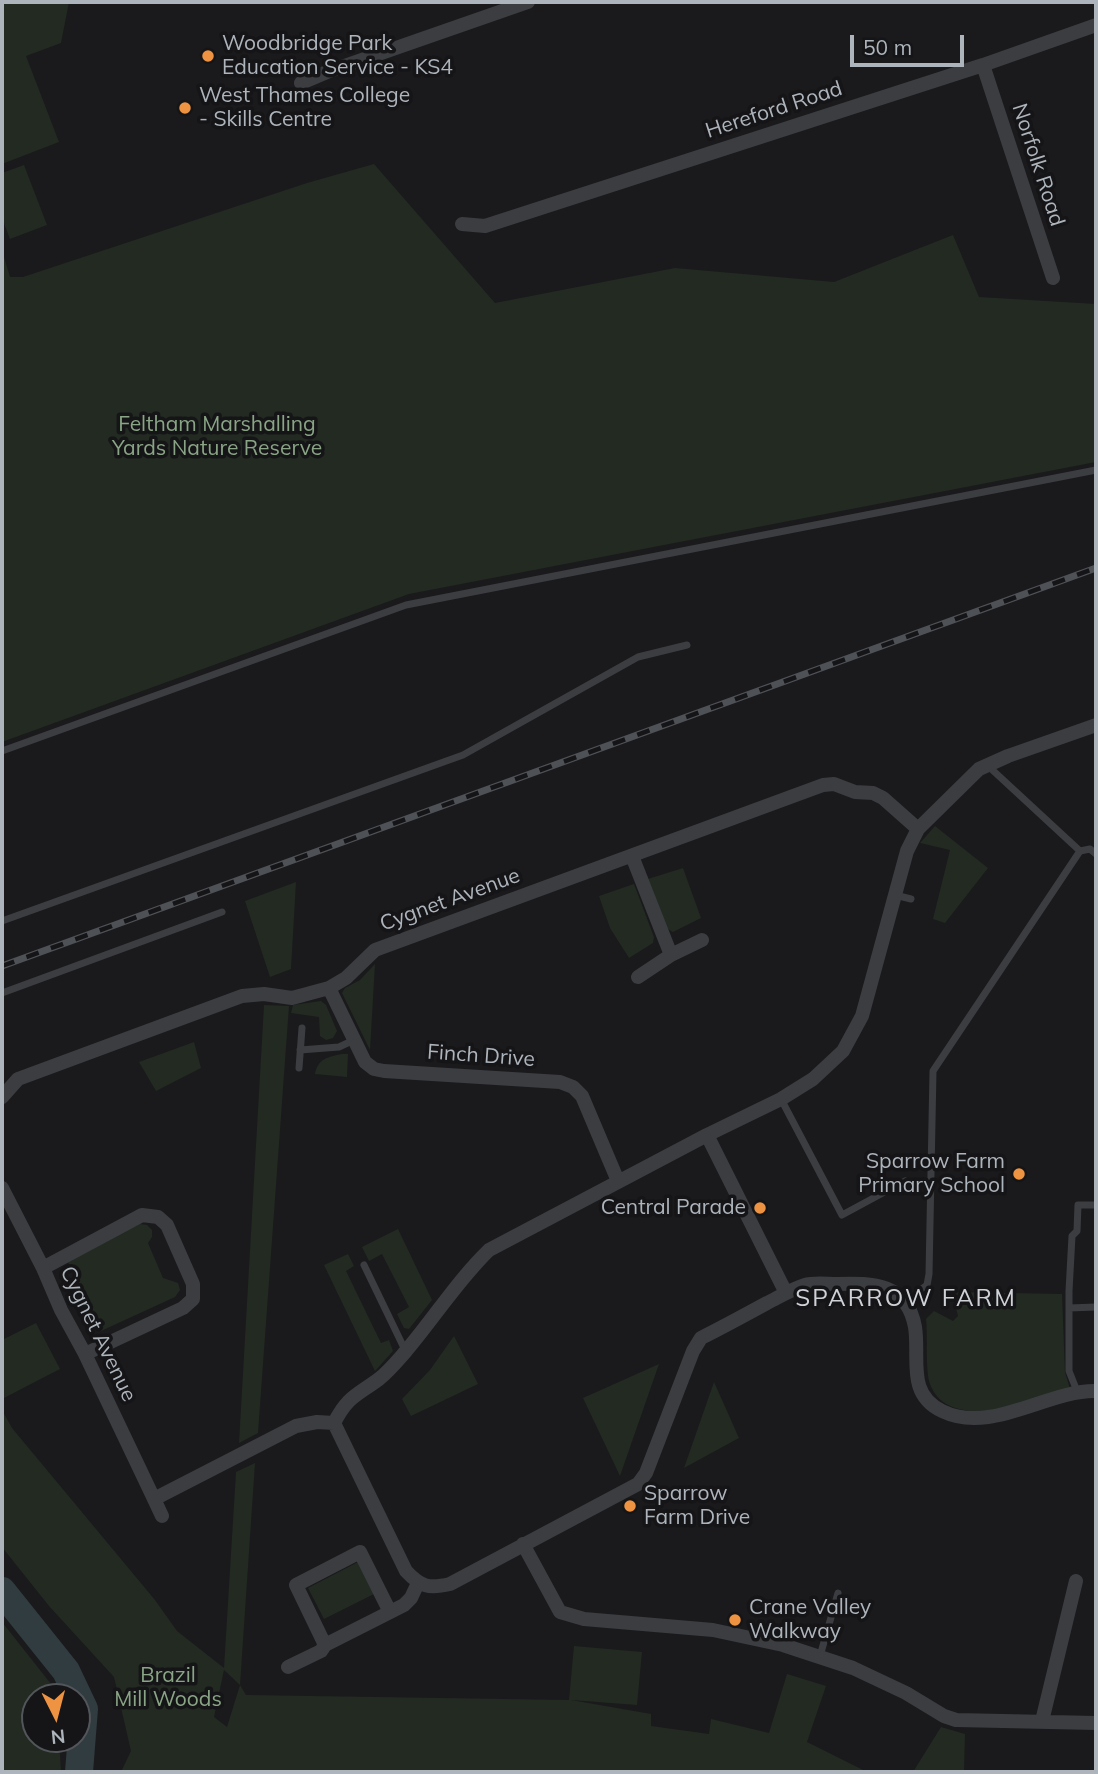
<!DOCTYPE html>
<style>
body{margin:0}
#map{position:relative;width:1098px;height:1774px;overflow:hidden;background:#1a1a1c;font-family:Mulish,sans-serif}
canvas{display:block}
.frame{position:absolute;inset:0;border:4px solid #adb4bb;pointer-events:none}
.north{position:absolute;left:21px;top:1683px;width:70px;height:70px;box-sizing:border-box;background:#151517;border:2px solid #525559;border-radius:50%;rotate:174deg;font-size:19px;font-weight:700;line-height:28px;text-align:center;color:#adb4bb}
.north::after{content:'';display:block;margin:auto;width:24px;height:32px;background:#ed9341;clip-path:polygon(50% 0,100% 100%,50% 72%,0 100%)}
.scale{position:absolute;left:850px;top:35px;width:114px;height:32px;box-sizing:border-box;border:4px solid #adb4bb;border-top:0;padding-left:9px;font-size:21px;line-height:24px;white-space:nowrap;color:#adb4bb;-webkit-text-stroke:5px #151517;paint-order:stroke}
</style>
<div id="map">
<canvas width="1098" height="1774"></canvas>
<div class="frame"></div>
<div class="north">N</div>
<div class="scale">50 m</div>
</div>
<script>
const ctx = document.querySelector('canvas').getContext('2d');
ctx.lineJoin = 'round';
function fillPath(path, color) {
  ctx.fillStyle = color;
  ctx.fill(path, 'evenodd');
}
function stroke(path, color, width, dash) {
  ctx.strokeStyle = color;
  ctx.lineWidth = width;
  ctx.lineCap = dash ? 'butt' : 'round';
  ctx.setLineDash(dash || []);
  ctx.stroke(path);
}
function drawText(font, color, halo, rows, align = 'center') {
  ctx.font = font + ' Mulish,sans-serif';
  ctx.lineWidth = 7;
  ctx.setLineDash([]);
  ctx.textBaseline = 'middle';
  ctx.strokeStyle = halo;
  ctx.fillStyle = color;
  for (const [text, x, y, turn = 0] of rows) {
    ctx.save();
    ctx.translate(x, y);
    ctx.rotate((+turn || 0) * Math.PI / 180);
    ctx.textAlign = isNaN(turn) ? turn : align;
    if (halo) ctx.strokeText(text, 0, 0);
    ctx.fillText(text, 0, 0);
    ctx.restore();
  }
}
const green = new Path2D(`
 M2,2H69L61,43L26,56L59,142L2,164Z
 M374,164L495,303L675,268L834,282L953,235L979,297L1096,304V462L409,594L2,742V250L10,277H23L307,183Z
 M24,165L47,225L10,239L2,218V173Z
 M935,826L988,868L945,923L933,919L950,850L920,843Z
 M683,868L701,918L673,932L666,928L648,879Z
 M296,882L291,969L270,977L245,901Z
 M634,884L654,937L653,943L629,958L610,928L599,896Z
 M375,964L370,1050L342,993L345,988L360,980Z
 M321,1001L326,1005L337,1031L333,1038L326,1040L320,1036L319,1017L291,1013L293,1005Z
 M264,1005L289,1006L258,1433L239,1443Z
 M194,1042L201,1068L156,1091L139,1062Z
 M342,1054H348L347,1077L315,1074C318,1059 327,1057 342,1054Z
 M140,1224L147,1225L152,1230V1237L148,1243L163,1278L178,1283L180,1290L175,1297L101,1331L67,1260Z
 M398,1229L432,1300L409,1329L404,1328L397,1314L409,1307L382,1254L369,1261L362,1247Z
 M348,1254L354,1266L346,1271L381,1343L389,1340L393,1351L375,1371L324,1265Z
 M952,1292L1062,1294L1065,1372L1070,1389C1035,1400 949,1435 930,1384C925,1370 928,1336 926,1319L934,1311L953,1321L958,1316Z
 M36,1323L60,1369L2,1399V1340Z
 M454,1336L478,1384L411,1416L402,1399L430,1370Z
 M659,1364L620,1476L583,1398Z
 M714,1382L739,1438L684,1468Z
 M2,1410L12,1428L155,1600L177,1631L224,1668L236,1472L255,1463L240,1685L246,1695L569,1700L574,1646L642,1652L637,1705L571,1700L651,1714V1726L709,1734L711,1719L769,1733L787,1674L826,1686L807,1742L867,1772H121L131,1751L114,1677L49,1606L2,1547ZM224,1670L240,1685L227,1727L214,1717Z
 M358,1562L374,1594L324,1619L308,1588Z
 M2,1622L55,1689L56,1697H35V1739H59L61,1772H2Z
 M941,1727L965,1734L964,1772H913Z`);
const river = new Path2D(`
 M2,1591L66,1671L84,1709L79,1772`);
const lane = new Path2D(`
 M2,751L406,605L1096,470
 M1080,851L1090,849L1096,854
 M895,895L911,899
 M2,921L463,755L638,657L687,645
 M2,993L222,912
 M300,1050L339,1047L354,1040
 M299,1068L302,1028
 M781,1099L842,1215L905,1181
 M364,1265L405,1350
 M906,1301L927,1285L929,1274L933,1071L1080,851L987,765
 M1069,1308L1096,1307
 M1077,1391L1069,1371V1291L1072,1236L1077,1231L1078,1205H1096
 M820,1656L838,1593`);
const street = new Path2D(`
 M983,65L1053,278
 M301,83L327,72L528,2
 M462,224L485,226L983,65L1096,25
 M1096,725L1008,756L979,769L918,829L907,851L862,1016L843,1051L813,1079L781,1099L707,1135L489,1250C458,1280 434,1318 406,1351C398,1360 389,1371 379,1379C356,1396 348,1396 334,1423L406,1571C421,1587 429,1589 450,1584L638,1484L646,1473L693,1351L701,1338C723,1327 745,1315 767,1303C779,1297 792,1289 805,1285C814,1282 827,1284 837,1284C873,1283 907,1283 915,1327C920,1358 906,1394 942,1411C991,1435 1047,1390 1096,1391
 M632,856L671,955L638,977
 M671,955L702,940
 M329,988L365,1062L374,1069L384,1071L560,1082L573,1087L582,1096L618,1181
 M2,1097L18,1079L242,996L264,994L292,998L329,988L346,978L375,950L823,785L834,784L855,792L873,793L883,798L918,829
 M707,1135L786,1293
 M2,1188L43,1268L61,1310L85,1354L154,1499L296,1426L317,1422L334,1423
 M43,1268L142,1215L158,1217L167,1225L193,1284V1299L183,1308L85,1354
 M154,1499L162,1516
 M523,1544L560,1612L584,1619L713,1630L783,1645L853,1668L906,1693L944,1716L956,1720L1096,1723
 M390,1612L360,1552L296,1585L325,1645L404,1605L411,1598L418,1583
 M288,1667L321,1651L325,1645
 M1042,1721L1076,1581`);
const rail = new Path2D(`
 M2,966L1096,568`);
const markers = [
 [208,56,7,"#ed9341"],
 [185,108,7,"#ed9341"],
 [1019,1174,7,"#ed9341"],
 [760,1208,7,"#ed9341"],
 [630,1506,7,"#ed9341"],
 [735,1620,7,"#ed9341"]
];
const poiNames = [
 ["Woodbridge Park",222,44],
 ["Education Service - KS4",222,68],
 ["West Thames College",199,96],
 ["- Skills Centre",199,120],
 ["Sparrow Farm",1005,1162,"right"],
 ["Primary School",1005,1186,"right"],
 ["Central Parade",746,1208,"right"],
 ["Sparrow",644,1494],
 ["Farm Drive",644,1518],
 ["Crane Valley",749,1608],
 ["Walkway",749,1632]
];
const streetNames = [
 ["Hereford Road",774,110,-18],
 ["Norfolk Road",1038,165,72],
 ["Cygnet Avenue",450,900,-20],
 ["Finch Drive",481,1056,4],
 ["Cygnet Avenue",98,1334,64]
];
const parkNames = [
 ["Feltham Marshalling",217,425],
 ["Yards Nature Reserve",217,449],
 ["Brazil",168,1676],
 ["Mill Woods",168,1700]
];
const quarterNames = [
 ["SPARROW FARM",906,1299]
];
fillPath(green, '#222a22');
stroke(river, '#303c40', 28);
stroke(lane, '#3b3d41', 7);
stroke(street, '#3b3d41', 14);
stroke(rail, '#4e5156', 7);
stroke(rail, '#151517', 4.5, [13]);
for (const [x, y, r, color] of markers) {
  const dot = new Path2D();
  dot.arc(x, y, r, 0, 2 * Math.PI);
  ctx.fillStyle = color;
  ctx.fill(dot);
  stroke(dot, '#151517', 2.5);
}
drawText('21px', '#adb4bb', '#151517', poiNames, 'left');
drawText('21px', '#adb4bb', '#151517', streetNames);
drawText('21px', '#89a585', '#151517', parkNames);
ctx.letterSpacing = '2px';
drawText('24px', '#ced2d7', '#151517', quarterNames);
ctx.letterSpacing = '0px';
</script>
